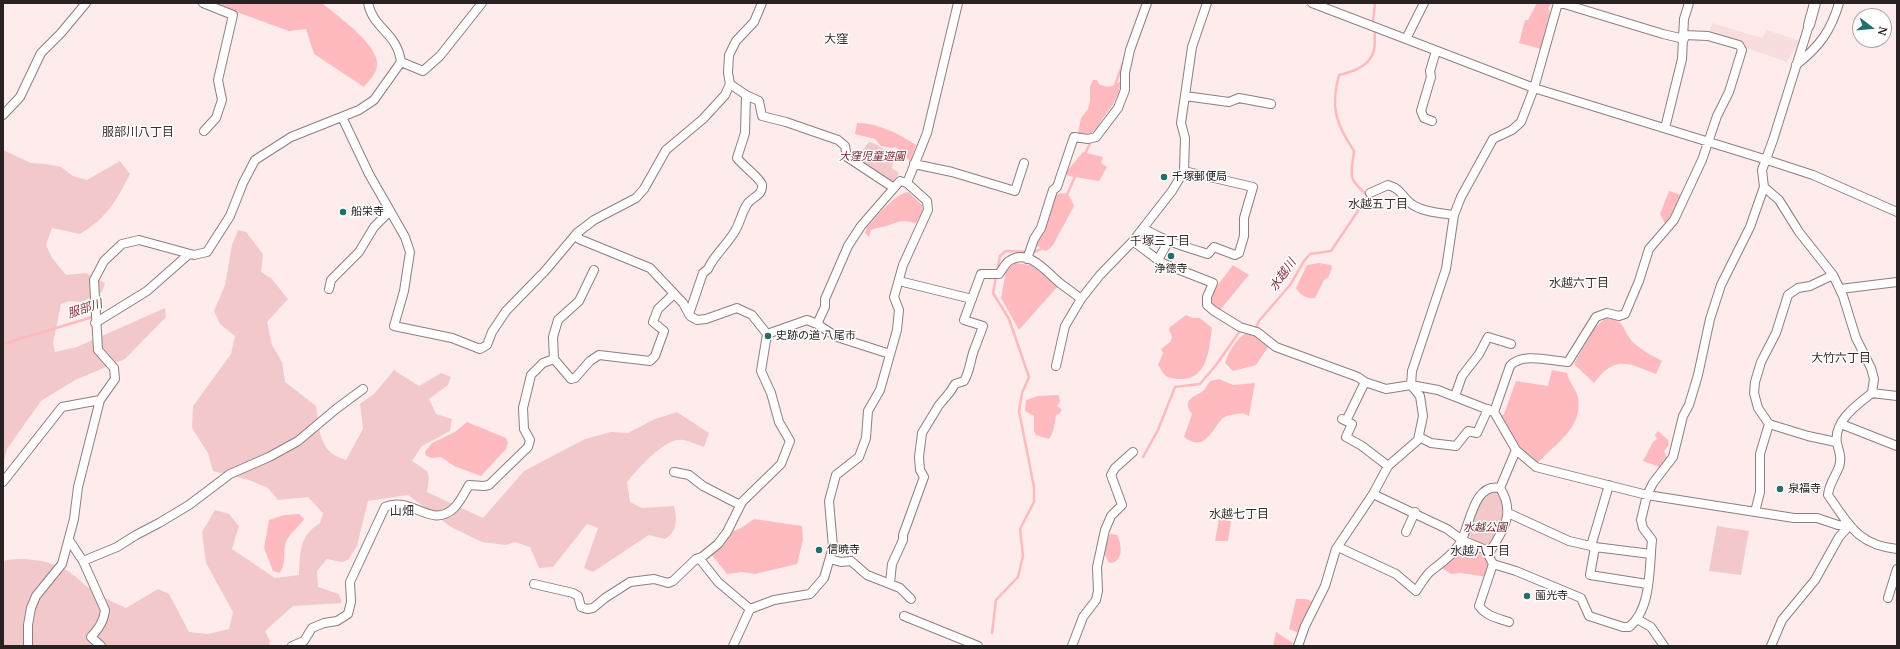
<!DOCTYPE html>
<meta charset="utf-8">
<style>
body{margin:0}
#map{position:relative;width:1900px;height:649px;overflow:hidden;background:#feecec;font-family:"Noto Serif",serif}
canvas{display:block}
.frame{position:absolute;inset:0;border:4px solid #282222;pointer-events:none}
.north{position:absolute;left:1852px;top:8px;width:40px;height:40px;box-sizing:border-box;background:#fff;border:1px solid #a9a7a7;border-radius:50%;rotate:106deg;font-size:11px;font-weight:700;line-height:16px;text-align:center;color:#282222}
.north::after{content:'';display:block;margin:auto;width:14px;height:18px;background:#226e6d;clip-path:polygon(50% 0,100% 100%,50% 72%,0 100%)}
</style>
<div id="map">
<canvas width="1900" height="649"></canvas>
<div class="frame"></div>
<div class="north">N</div>
</div>
<script>
const ctx = document.querySelector('canvas').getContext('2d');
ctx.lineJoin = 'round';
function fillPath(path, color) {
  ctx.fillStyle = color;
  ctx.fill(path, 'evenodd');
}
function stroke(path, color, width, dash) {
  ctx.strokeStyle = color;
  ctx.lineWidth = width;
  ctx.lineCap = dash ? 'butt' : 'round';
  ctx.setLineDash(dash || []);
  ctx.stroke(path);
}
function drawText(font, color, halo, rows, align = 'center') {
  ctx.font = font + ' "Noto Serif","Noto Sans JP",serif';
  ctx.lineWidth = 3;
  ctx.setLineDash([]);
  ctx.textBaseline = 'middle';
  ctx.strokeStyle = halo;
  ctx.fillStyle = color;
  for (const [text, x, y, turn = 0] of rows) {
    ctx.save();
    ctx.translate(x, y);
    ctx.rotate((+turn || 0) * Math.PI / 180);
    ctx.textAlign = isNaN(turn) ? turn : align;
    if (halo) ctx.strokeText(text, 0, 0);
    ctx.fillText(text, 0, 0);
    ctx.restore();
  }
}
const built = new Path2D(`
 M1712,23L1762,38L1767,30L1800,41L1787,62L1746,48L1738,43L1709,35Z`);
const green = new Path2D(`
 M869,142C878,143 884,151 892,154L894,158L892,168L899,173L892,183L856,162L860,153Z
 M3,150L31,163L46,164L61,167L73,176L87,180L120,161L130,174C116,201 107,218 80,234L52,228L46,245L52,258L66,275L86,273L105,283L102,292L82,302L70,301L61,304L53,343L55,352L77,347L165,308L166,317L125,359L75,380L41,401L7,449L3,465Z
 M238,230L246,232L263,254L261,272L271,278L288,299L267,322L272,345L282,362L285,382L316,406C320,431 318,452 346,460L363,429L360,404L374,394L394,370L419,386L441,373L451,377L448,385L429,399L436,414L452,419L450,431L422,446L412,461L427,471L429,478L427,492L483,518L524,471L585,439L611,432L628,433L655,419L677,412L709,433L704,447C697,445 690,441 683,440C665,437 638,469 627,482L630,502L642,508L674,506C677,520 678,531 665,539L649,535L593,572L584,568L598,528L587,524L553,567L539,568L530,547L515,542L506,545L482,542L451,527L408,495L368,501L357,546L348,560L342,562L327,559L317,571L318,587L339,594L342,603L293,606L265,631L270,641L269,646H3V561C25,556 53,561 71,573C77,577 81,582 86,586C98,595 112,602 126,608L158,589L169,594L189,632L208,634L229,629L233,612L206,563L202,532L215,510L229,514L239,526L232,549L275,578L299,575C300,552 299,536 320,523L323,513L308,497L278,500L268,488L249,480L213,471L208,453L192,428L193,406L231,354L235,336L220,324L214,311L225,285L232,245Z
 M1493,489C1514,504 1501,530 1490,547L1474,541L1466,533L1477,504Z
 M1717,526L1749,531L1741,575L1709,571Z`);
const water = new Path2D(`
 M215,3H322C336,15 386,49 376,70C374,76 368,82 364,87L314,54L306,29L289,31L220,6Z
 M1537,3H1552L1548,8L1550,12L1541,49L1519,43L1525,20H1528Z
 M1093,80H1097L1099,84C1109,89 1112,86 1121,81C1119,101 1104,116 1093,132L1089,134L1078,133L1081,118L1088,109L1090,101V87Z
 M857,123C875,122 902,135 916,145L911,160L910,161L896,147L890,148L881,146L875,139L855,134Z
 M1083,152L1103,157L1101,163L1107,167L1099,181L1068,176L1066,172Z
 M1669,191L1682,195L1668,224L1664,222L1660,214Z
 M908,192L922,205V211L916,223C901,220 900,221 887,226C881,228 876,227 871,230L869,237L865,233L867,227C876,217 896,193 908,192Z
 M1065,193L1070,197L1074,206L1053,245L1048,250L1045,251L1036,245L1037,240L1044,232L1056,194Z
 M1015,263L1031,265L1058,286L1019,330L1001,298L1006,271Z
 M1319,263L1331,265L1332,268L1328,278L1324,280L1315,298C1307,299 1300,295 1296,288L1307,265Z
 M1233,265L1249,275L1220,310L1211,305V294Z
 M1186,315L1193,318H1200L1212,328C1209,349 1208,380 1180,379C1175,379 1168,378 1165,375C1162,373 1161,368 1158,365L1163,353L1161,349L1170,342L1172,337L1169,330L1170,327Z
 M1607,317C1627,320 1622,333 1635,344C1643,351 1653,356 1662,361L1656,374C1629,364 1616,354 1594,383L1574,364L1594,328Z
 M1246,333L1259,337L1268,347L1256,365L1233,371L1225,363C1228,353 1236,339 1246,333Z
 M1552,370L1567,373C1569,383 1577,390 1578,398C1583,429 1554,444 1537,464L1524,455L1500,416L1504,414L1516,381L1548,386Z
 M1219,379L1233,385L1255,383L1249,416L1242,413C1237,414 1227,415 1223,418C1211,430 1205,453 1184,437L1192,414C1180,399 1196,397 1204,390C1206,387 1208,384 1210,381Z
 M1059,395L1060,402L1057,406L1062,410L1059,414L1056,415C1055,423 1054,432 1049,439L1036,435L1034,431V416L1025,411L1026,400L1038,396Z
 M467,422L506,438L508,443L506,449L481,476L454,466L441,457L432,458L426,456L425,452L432,443L455,432Z
 M1658,431L1668,440L1669,445L1664,451L1668,460L1663,468L1643,461L1653,442L1657,439L1655,435Z
 M299,514L304,519C300,526 292,531 288,538C281,549 288,559 280,573L273,571L264,548L269,520L284,515Z
 M754,519L802,526L803,540L797,564L755,574L742,572L727,574L712,555L733,531L741,528Z
 M1219,519L1231,521L1228,541H1215Z
 M1110,534L1117,535C1122,544 1124,563 1109,563L1103,551Z
 M1462,545L1484,552L1489,561L1487,577L1461,573L1451,574L1443,569L1442,566Z
 M1296,599H1306L1312,601V603L1299,633L1289,629Z
 M1276,632L1293,643L1292,646H1273Z`);
const stream = new Path2D(`
 M1373,21L1375,3
 M1115,85L1123,63
 M1094,134L1099,122
 M1085,154L1091,141
 M1066,197L1076,174
 M1256,328L1259,321L1290,285L1304,261L1310,254L1331,251L1368,196C1347,177 1351,178 1354,151C1336,124 1330,107 1339,75C1352,72 1368,67 1373,53C1376,47 1374,37 1375,31
 M3,344L106,313
 M1143,457L1158,430L1175,387L1200,384L1216,365L1240,331H1243
 M992,633L996,600L1018,577L1023,556L1020,529L1034,502V487L1019,411L1022,393L1029,377L1009,319L993,293L1000,256L1006,251L1034,252L1043,248`);
const minor = new Path2D(`
 M203,3L233,15L218,80L222,100L216,118L204,131
 M1312,3L1534,88L1764,159L1813,175L1897,212
 M1561,3L1663,34L1684,39
 M1809,25L1773,140L1762,170L1764,187L1779,200L1799,232L1833,275L1843,296L1856,338L1871,368L1874,379L1872,393C1858,404 1833,421 1837,443C1839,452 1842,457 1839,467C1835,477 1829,484 1828,495C1849,525 1858,545 1897,549
 M1406,39L1424,3
 M401,62L423,71L440,56L482,3
 M1796,65C1819,47 1831,31 1839,3
 M730,84L746,95L759,101L762,116L786,122L838,140L845,146L847,157L894,188
 M1185,96L1229,102L1239,98L1271,104
 M3,115L20,97L41,53L61,33L86,3
 M342,117L369,174L405,237L410,252L404,291L394,326L452,338L480,349L487,345L492,332L506,311L545,271L577,233L594,220L636,198L644,189L666,150L703,119L725,95L730,84L728,73L729,55L736,41L754,22L762,3
 M1432,121L1424,118L1421,111L1431,77L1430,71L1436,51
 M1665,128L1682,59L1684,19L1689,3
 M914,164L952,172L1015,191L1024,163
 M907,183L927,133L958,3
 M1370,193L1388,185C1401,189 1400,194 1409,202C1420,212 1440,213 1454,215
 M1143,228C1164,241 1185,247 1208,254L1214,247L1235,255L1239,253L1244,236V218L1253,187L1184,171
 M1133,241L1162,263L1213,283L1207,297V305L1214,311L1240,327L1257,332L1276,347L1358,377L1365,382L1386,389L1411,385L1438,390L1494,412L1516,450L1536,467L1647,495L1794,518H1817L1838,525L1849,526
 M1027,259L1034,239L1041,228L1053,190L1057,187L1074,137L1088,139L1096,137L1118,108L1125,90V73L1130,50L1147,3
 M1158,260L1168,242
 M1833,275L1810,286L1798,288L1788,295L1776,333L1761,362L1755,382L1754,393L1758,408L1769,424L1808,436L1836,442
 M899,281L972,299
 M329,289L331,280L359,252L374,227L390,211
 M1840,289L1897,282
 M689,314L703,273L708,269C714,255 727,245 735,231C740,223 742,211 748,203C753,197 763,195 762,185C761,179 742,165 737,158L745,133L746,95
 M95,323L147,291L189,254
 M767,334L807,320L817,324L837,337L890,354
 M554,359L553,337L558,320L579,301L594,270
 M1056,366L1065,326L1081,299L1100,275L1133,241L1172,191L1184,171L1185,138L1181,123L1192,47L1207,3
 M1872,393L1897,396
 M1455,396L1462,376L1479,354L1488,337L1511,344
 M1494,412L1510,366C1522,352 1551,361 1568,362L1596,317L1607,313L1619,316L1625,314L1639,281L1649,249L1674,220L1702,160L1717,116L1729,92L1742,50L1739,45L1708,36L1684,35
 M1342,419L1352,424L1346,437L1362,446L1388,466
 M1346,421L1365,382
 M1841,424L1897,446
 M1419,437L1431,443L1456,446L1468,431L1477,433L1488,409
 M674,472L689,475L703,486L740,505
 M3,482L62,407L100,400
 M1373,494L1447,529L1462,540L1486,550L1493,564L1479,606C1486,616 1497,618 1509,622
 M1755,512L1760,492V454L1769,424
 M1508,513L1569,541L1595,547L1651,554
 M1406,532L1415,512
 M69,540L83,561L105,610C104,621 99,628 91,637L101,646
 M1591,546L1609,485
 M1338,547L1396,574L1416,591C1421,584 1425,576 1431,571C1441,563 1454,554 1460,543C1470,527 1473,482 1500,488
 M1595,547L1590,575L1647,584
 M1489,553C1503,531 1516,513 1500,488L1516,450
 M699,558L718,582L750,609
 M830,559L841,562L851,561L867,575L900,588L911,599
 M83,561L117,547L136,535L159,523L189,505L230,474L269,457L298,441L336,409L363,389
 M1493,564L1516,571L1581,598L1589,616L1623,627H1629C1652,609 1649,567 1652,540L1643,528L1641,520L1647,495L1653,483L1673,457L1683,416L1689,405L1698,375L1710,319L1721,285L1750,227L1764,187
 M890,583L892,564L903,540V535L924,477L920,470L919,457L922,433L939,405L950,392L955,384L964,381C970,371 970,361 974,350C977,342 980,335 983,326L964,320L981,274H999C1002,270 1005,264 1009,261C1029,247 1048,274 1061,284C1068,289 1075,294 1081,299
 M534,584L573,593L578,596L581,607L587,609L593,608L605,598L630,582L654,579L668,583L673,581L696,559L702,557L718,544L727,532L742,502L781,464L790,441L779,422L771,393L761,371L767,334L752,315L737,308L706,319L697,320L690,316L683,303L650,268L579,239L577,233
 M1888,598L1897,569
 M904,616L978,646
 M1637,619L1651,627L1664,646
 M28,646V625L31,608L36,596L62,564L74,519L78,487L100,400L115,379L114,368L98,350L94,280L104,261L122,244L139,240L194,255L207,252L230,216L243,183L255,160L291,137L359,110L374,100L401,62C397,32 373,29 368,3
 M292,646L304,641L312,628L324,623L337,621L348,614L351,602L350,582L385,507C412,495 431,530 454,508C460,502 465,492 469,485L484,486L489,485L528,447L530,440L524,429L523,408L531,375L543,363L554,359L571,379L575,378L590,361L599,355L650,361L655,356L664,331L653,322L658,309L674,294
 M733,646L750,609L774,600L810,594L824,578L833,547L829,501L836,475L859,457L866,438L868,411L880,390L897,330L899,310L894,297L903,265L928,210L927,201L907,183L900,181L861,226L848,246L825,299V307L817,324
 M1072,646L1083,617L1096,600L1098,591L1097,567L1105,530L1111,516L1122,505L1111,475L1115,468L1133,452
 M1298,646L1305,626L1325,586L1336,549L1373,494L1388,466L1418,440L1423,416L1420,396L1411,385L1412,371L1446,269L1454,215L1461,197L1493,139L1512,130L1521,122L1534,88L1558,3
 M1771,646L1782,620L1815,580L1839,537L1849,526`);
const tertiary = new Path2D(`
 M1809,25L1815,3`);
const markers = [
 [1164,177,4,"#226e6d"],
 [343,212,4,"#226e6d"],
 [1171,256,4,"#226e6d"],
 [768,336,4,"#226e6d"],
 [1780,489,4,"#226e6d"],
 [819,550,4,"#226e6d"],
 [1527,596,4,"#226e6d"]
];
const parkNames = [
 ["大窪児童遊園",872,157],
 ["水越公園",1485,528]
];
const poiNames = [
 ["千塚郵便局",1172,177],
 ["船栄寺",351,212],
 ["浄徳寺",1171,269,"center"],
 ["史跡の道 八尾市",776,336],
 ["泉福寺",1788,489],
 ["信暁寺",827,550],
 ["薗光寺",1535,596]
];
const neighbourhoodNames = [
 ["大窪",836,40],
 ["服部川八丁目",138,133],
 ["水越五丁目",1378,205],
 ["千塚三丁目",1160,242],
 ["水越六丁目",1579,284],
 ["大竹六丁目",1841,359],
 ["山畑",402,512],
 ["水越七丁目",1239,515],
 ["水越八丁目",1480,552]
];
const waterNames = [
 ["水越川",1283,275,-55],
 ["服部川",85,309,-18]
];
fillPath(built, '#f7ddde');
fillPath(green, '#f2c8ca');
fillPath(water, '#ffbabf');
stroke(stream, '#ffbabf', 2.5);
stroke(minor, '#8e7e7f', 10);
stroke(tertiary, '#8e7e7f', 12);
stroke(minor, '#fff', 8);
stroke(tertiary, '#fff', 10);
for (const [x, y, r, color] of markers) {
  const dot = new Path2D();
  dot.arc(x, y, r, 0, 2 * Math.PI);
  ctx.fillStyle = color;
  ctx.fill(dot);
  stroke(dot, '#fff', 1.5);
}
drawText('italic 11px', '#722431', '#fff', parkNames);
drawText('11px', '#282222', '#fff', poiNames, 'left');
drawText('12px', '#392c2d', '#fff', neighbourhoodNames);
drawText('italic 12px', '#80303c', '#fff', waterNames);
</script>
